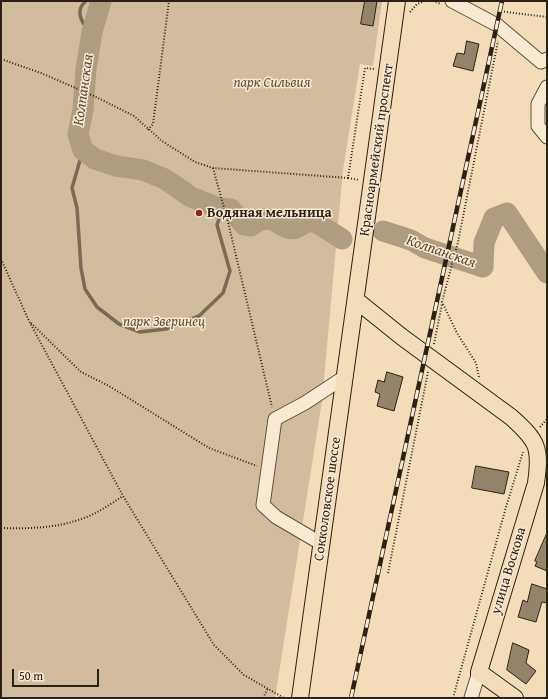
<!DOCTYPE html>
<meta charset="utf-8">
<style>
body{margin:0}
#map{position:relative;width:548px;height:699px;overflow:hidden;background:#f3ddb9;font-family:"Gentium Book Plus",serif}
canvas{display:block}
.frame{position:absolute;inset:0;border:2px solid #2b2116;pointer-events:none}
.scale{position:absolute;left:12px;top:669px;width:87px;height:18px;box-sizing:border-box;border:2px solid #2b2116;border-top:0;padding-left:5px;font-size:12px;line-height:14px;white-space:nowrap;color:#2b2116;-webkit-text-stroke:3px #f7e9d2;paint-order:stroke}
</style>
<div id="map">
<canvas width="548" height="699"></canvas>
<div class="frame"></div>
<div class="scale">50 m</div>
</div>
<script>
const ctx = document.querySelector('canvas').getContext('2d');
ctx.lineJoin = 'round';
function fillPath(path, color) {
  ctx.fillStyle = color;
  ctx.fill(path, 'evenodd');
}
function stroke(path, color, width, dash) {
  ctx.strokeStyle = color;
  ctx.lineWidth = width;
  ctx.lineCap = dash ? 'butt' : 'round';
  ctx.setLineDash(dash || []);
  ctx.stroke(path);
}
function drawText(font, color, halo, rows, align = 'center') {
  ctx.font = font + ' "Gentium Book Plus",serif';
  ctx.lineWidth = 3;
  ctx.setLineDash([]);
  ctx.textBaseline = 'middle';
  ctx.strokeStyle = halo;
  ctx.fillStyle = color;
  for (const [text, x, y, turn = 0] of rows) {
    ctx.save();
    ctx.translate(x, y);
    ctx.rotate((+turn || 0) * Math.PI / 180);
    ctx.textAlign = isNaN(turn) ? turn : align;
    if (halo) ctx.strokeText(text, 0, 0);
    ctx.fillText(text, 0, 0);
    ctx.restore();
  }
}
const green = new Path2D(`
 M1,1H382L373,66L360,64L343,170L322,401L275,698H1Z`);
const stream = new Path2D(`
 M86,1C74,11 82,25 92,32
 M83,150L72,188L77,208L81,268L85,289L97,307L119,324L140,332L166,329L199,316L223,293L230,271L217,225L219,219V208
 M306,221L309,215L315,214L322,220L326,228`);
const river = new Path2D(`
 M101,1L92,32L86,69L83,110L78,134L83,150L95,159L116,166L143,170L165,179L191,197L219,208L231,209L244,225L251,226C278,204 284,245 306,221L317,223L342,239
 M383,231L411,240L425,248L483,267L484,243L494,218L507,213L547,273`);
const building = new Path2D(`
 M365,1H377L373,26L361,24Z
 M467,41L479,44L473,71L453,66L457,53L464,54Z
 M387,372L403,377L394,411L377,406L380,394L375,392L378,380L384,382Z
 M476,466L509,472L504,494L472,488Z
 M547,533V571L535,566L537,562L535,561Z
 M532,584L547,589V603L542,602L536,622L518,617L523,600L527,602Z
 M513,643L529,650L526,663L536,671L526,684L507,670Z`);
const path = new Path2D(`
 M433,1L441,4
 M498,11L547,17
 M410,12L417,4L425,1
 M1,59L41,73L94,96L134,116L162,141L195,162L213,168L348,178L365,68L374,69
 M148,130L153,124L169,1
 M213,168L228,222L272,407
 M348,178L359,180
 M1,259L29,321L123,496L214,645L244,675L284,698
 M31,323L81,372L109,386L209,448L257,466
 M434,344L442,304
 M479,377L476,363L457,333L442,302L458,242L498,41
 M540,427L547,419
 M1,528C31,529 61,528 89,516C101,511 112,503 123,496
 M388,573L428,372
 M263,698L268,688
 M453,698L506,507L523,452`);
const minor = new Path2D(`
 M452,1L497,25L541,62L547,59
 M547,87L538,104V126L547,137
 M322,544L276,517L263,505L275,419L305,403L346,376
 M471,698L479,672`);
const major = new Path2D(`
 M356,300L402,337L511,417C538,441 541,448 536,483L479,672L515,698
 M300,698L397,1`);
const rail = new Path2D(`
 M351,698L502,1`);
const markers = [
 [199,213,4,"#8f2418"]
];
const parkNames = [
 ["парк Сильвия",272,83],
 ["парк Зверинец",164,322]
];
const streetNames = [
 ["Красноармейский проспект",377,150,-82],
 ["Сокколовское шоссе",328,499,-82],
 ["улица Воскова",509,571,-73]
];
const poiNames = [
 ["Водяная мельница",207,213]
];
const waterNames = [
 ["Колпанская",84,90,-82],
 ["Колпанская",441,252,19]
];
fillPath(green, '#d1bd9d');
stroke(stream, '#7a6b57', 3.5);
stroke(river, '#af9d82', 21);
fillPath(building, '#93836b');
stroke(building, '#2b2116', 1);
stroke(minor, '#5d503f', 15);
stroke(major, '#2b2116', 18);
stroke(path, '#2b2116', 2, [1, 2]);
stroke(minor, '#f7e9d2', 13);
stroke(major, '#f3ddb9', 16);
stroke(rail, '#2b2116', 4.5);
stroke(rail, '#f7e9d2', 3, [9]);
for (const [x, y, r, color] of markers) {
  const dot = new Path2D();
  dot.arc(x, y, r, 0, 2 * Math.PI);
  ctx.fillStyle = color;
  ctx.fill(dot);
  stroke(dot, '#f7e9d2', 1.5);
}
drawText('italic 14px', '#5d503e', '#f7e9d2', parkNames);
drawText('14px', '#2b2116', '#f7e9d2', streetNames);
drawText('bold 14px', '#2b2116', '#f7e9d2', poiNames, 'left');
drawText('italic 15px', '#594c3c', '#f7e9d2', waterNames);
</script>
